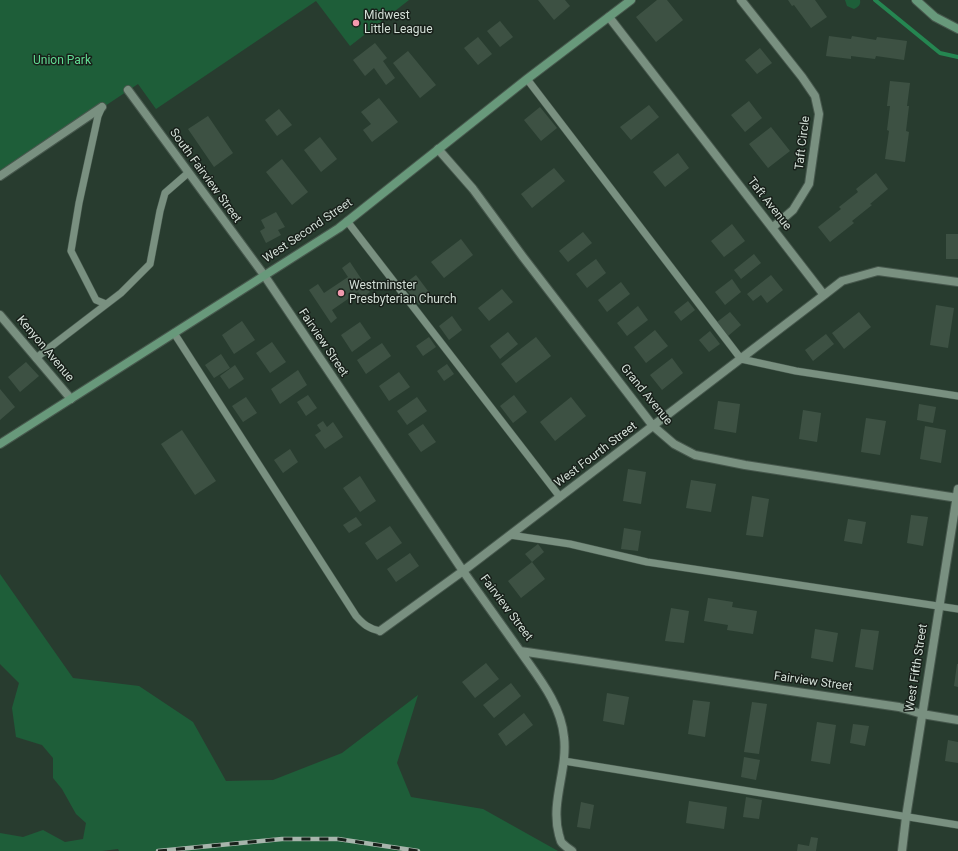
<!DOCTYPE html>
<style>
body{margin:0}
canvas{display:block;background:#283c2f}
</style>
<canvas width="958" height="851"></canvas>
<script>
const ctx = document.querySelector('canvas').getContext('2d');
ctx.lineJoin = 'round';
function fillPath(path, color) {
  ctx.fillStyle = color;
  ctx.fill(path, 'evenodd');
}
function stroke(path, color, width, dash) {
  ctx.strokeStyle = color;
  ctx.lineWidth = width;
  ctx.lineCap = dash ? 'butt' : 'round';
  ctx.setLineDash(dash || []);
  ctx.stroke(path);
}
function drawText(font, color, halo, rows, align = 'center') {
  ctx.font = font + ' Roboto,sans-serif';
  ctx.lineWidth = 3;
  ctx.setLineDash([]);
  ctx.textBaseline = 'middle';
  ctx.strokeStyle = halo;
  ctx.fillStyle = color;
  for (const [text, x, y, turn = 0] of rows) {
    ctx.save();
    ctx.translate(x, y);
    ctx.rotate((+turn || 0) * Math.PI / 180);
    ctx.textAlign = isNaN(turn) ? turn : align;
    if (halo) ctx.strokeText(text, 0, 0);
    ctx.fillText(text, 0, 0);
    ctx.restore();
  }
}
const green = new Path2D(`
 M0,0H409L350,46L316,1L156,109L138,84L0,176Z
 M845,0H860C861,5 858,7 854,9L847,6Z
 M0,574L73,678L139,686L193,722L226,781L273,780L342,753L418,695L397,763L411,797L483,809L558,851H119L118,849L102,851H0V833L23,837L43,830L65,842L83,839L86,823L76,814L62,789L53,778V758L42,745L16,737L12,708L19,683L0,664Z`);
const stream = new Path2D(`
 M875,0L940,53L958,57`);
const building = new Path2D(`
 M538,0H565L570,6L554,20Z
 M657,0H667L683,20L656,42L636,17Z
 M788,0H815L827,17L811,28L794,5L792,6Z
 M500,21L513,37L500,47L487,31Z
 M829,36L851,39L852,36L876,40L877,37L907,41L904,60L876,56L875,59L851,56V59L826,56Z
 M478,37L492,54L478,65L464,48Z
 M375,43L387,58L383,61L395,78L386,85L374,68L365,76L353,60Z
 M760,48L772,63L757,74L745,60Z
 M408,51L436,85L420,98L393,63Z
 M890,81L910,83L907,106H909L906,131L909,132L905,162L885,159L889,131L887,130L890,106H887Z
 M379,98L398,122L372,142L363,130L371,124L361,112Z
 M749,101L762,118L745,132L731,115Z
 M649,105L659,117L631,140L620,127Z
 M540,107L557,128L541,141L524,120Z
 M279,109L292,125L277,136L265,120Z
 M208,116L233,153L214,167L188,129Z
 M771,127L790,151L768,168L749,144Z
 M320,137L337,159L321,172L304,150Z
 M678,153L689,168L665,187L653,172Z
 M282,159L308,192L292,205L266,172Z
 M554,168L565,181L532,208L521,194Z
 M876,173L888,189L870,204L872,205L852,221L854,223L830,242L818,227L841,209L839,207L858,192L856,189Z
 M276,212L285,227L278,230L281,235L266,243L260,231L265,228L261,220Z
 M732,224L745,241L724,257L711,241Z
 M583,232L592,243L568,262L559,251Z
 M946,234H958V259H946Z
 M461,239L473,255L444,278L431,262Z
 M754,254L761,263L741,279L734,270Z
 M596,259L606,273L587,288L576,274Z
 M350,262L370,292L362,298L358,292L332,310L337,318L331,323L309,290L318,284L324,293L348,277L342,268Z
 M416,275L431,295L419,305L403,285Z
 M771,275L783,290L767,303L761,295L753,301L747,294Z
 M732,279L741,292L725,305L715,292Z
 M621,282L630,294L607,312L598,300Z
 M502,289L513,302L489,321L478,308Z
 M688,301L695,310L681,321L674,312Z
 M936,305L954,308L948,348L930,345Z
 M638,306L648,320L627,336L617,323Z
 M730,312L741,325L728,336L717,322Z
 M859,312L871,327L844,349L832,333Z
 M452,316L462,330L449,340L439,326Z
 M242,321L255,340L234,354L222,335Z
 M360,322L371,338L352,352L341,335Z
 M655,330L668,346L646,363L634,347Z
 M710,331L720,344L709,352L699,340Z
 M508,332L518,344L500,359L490,346Z
 M826,334L834,344L813,361L805,350Z
 M429,337L436,347L423,356L416,346Z
 M536,337L551,356L516,383L501,364Z
 M272,342L286,362L270,373L256,353Z
 M382,343L391,356L366,374L357,360Z
 M221,354L230,368L214,378L205,365Z
 M672,358L683,373L662,390L650,375Z
 M26,362L39,376L20,392L8,377Z
 M447,364L454,374L444,381L437,371Z
 M235,365L244,379L229,389L220,376Z
 M298,370L307,385L280,404L271,389Z
 M399,372L410,387L389,401L379,386Z
 M0,389L15,407L0,420Z
 M308,395L317,408L306,416L297,402Z
 M514,395L527,412L513,423L500,406Z
 M246,397L257,413L243,422L232,406Z
 M417,397L427,411L407,425L397,411Z
 M571,397L586,416L555,441L540,422Z
 M718,401L740,404L736,433L714,429Z
 M919,404L936,407L933,423L917,420Z
 M803,410L821,413L817,442L799,439Z
 M866,418L886,421L880,455L861,452Z
 M323,421L327,427L333,422L343,437L325,449L315,435L321,431L317,425Z
 M423,424L436,442L421,452L408,434Z
 M925,426L946,430L941,463L920,459Z
 M182,430L216,481L195,495L161,444Z
 M290,449L298,462L283,473L274,460Z
 M628,469L646,472L641,504L623,501Z
 M360,476L376,501L360,512L343,488Z
 M691,480L716,484L711,512L686,508Z
 M752,496L769,499L763,537L746,535Z
 M911,515L928,517L923,546L907,543Z
 M356,517L362,525L349,533L343,525Z
 M848,519L866,522L862,544L844,541Z
 M390,526L402,543L377,560L365,543Z
 M624,528L641,531L638,551L621,549Z
 M538,544L544,552L532,562L525,554Z
 M410,553L419,566L396,582L387,569Z
 M532,562L545,579L521,598L508,581Z
 M708,598L733,602L732,607L757,611L753,634L727,630L728,625L704,621Z
 M671,608L689,611L684,643L665,641Z
 M815,629L838,633L833,662L811,658Z
 M861,629L879,631L873,670L855,667Z
 M486,663L499,679L475,698L462,682Z
 M957,664H958V687L954,686Z
 M511,683L521,696L494,718L483,705Z
 M607,693L629,697L624,725L603,721Z
 M693,700L710,702L705,737L688,734Z
 M752,702L767,704L759,754L744,752Z
 M524,713L533,725L506,746L498,734Z
 M817,722L836,725L830,764L811,761Z
 M853,724L869,726L865,746L850,743Z
 M948,740L958,742V763L945,761Z
 M744,757L760,760L756,780L741,777Z
 M746,797L762,800L759,819L743,817Z
 M689,801L727,807L724,829L686,823Z
 M581,802L594,805L590,829L577,827Z
 M811,837L818,838L816,851H797L798,844L809,846Z`);
const lane = new Path2D(`
 M527,79L741,359L796,371L958,396
 M102,107L98,116L79,203L71,251L96,300L106,304
 M347,221L560,497
 M174,333L356,616C363,624 369,629 380,631
 M36,358L121,293L150,264L160,211L165,193L188,173
 M510,535L570,544L647,562L958,609
 M564,761L958,825`);
const street = new Path2D(`
 M741,0L802,77L815,96L819,114L809,184L793,210L772,228
 M609,17L824,295L842,281L878,271L958,282
 M128,90L264,275L463,571L520,651L899,707L922,714L958,720
 M438,149L473,189L523,257L653,426L674,444L695,455L745,465L958,498
 M0,176L102,107
 M0,315L71,399
 M380,631L463,571L824,295
 M520,651C538,677 561,704 564,737C568,770 550,802 559,835C560,837 560,841 562,843C565,846 569,849 572,851
 M902,851L906,817L958,489`);
const secondary = new Path2D(`
 M916,0L935,17L958,29
 M0,444L339,228L527,79L631,0`);
const rail = new Path2D(`
 M158,851L282,839H338L418,851`);
const markers = [
 [356,23,4,"#f29aae"],
 [341,293,4,"#f29aae"]
];
const poiNames = [
 ["Midwest",364,16],
 ["Little League",364,30],
 ["Westminster",349,286],
 ["Presbyterian Church",349,300]
];
const parkNames = [
 ["Union Park",62,61]
];
const streetNames = [
 ["Taft Circle",803,143,-83],
 ["South Fairview Street",205,176,54],
 ["Taft Avenue",769,204,52],
 ["West Second Street",308,231,-34],
 ["Fairview Street",323,343,56],
 ["Kenyon Avenue",45,349,50],
 ["Grand Avenue",646,395,51],
 ["West Fourth Street",596,455,-37],
 ["Fairview Street",506,608,53],
 ["West Fifth Street",917,668,-81],
 ["Fairview Street",813,682,8]
];
fillPath(green, '#1e5e39');
stroke(stream, '#258651', 4);
fillPath(building, '#3d5143');
stroke(lane, '#47584d', 8);
stroke(street, '#47584d', 10);
stroke(secondary, '#47584d', 10);
stroke(lane, '#799080', 7);
stroke(street, '#799080', 8);
stroke(secondary, '#68997b', 8);
stroke(rail, '#a7b5ac', 4.5);
stroke(rail, '#18201a', 3, [9]);
for (const [x, y, r, color] of markers) {
  const dot = new Path2D();
  dot.arc(x, y, r, 0, 2 * Math.PI);
  ctx.fillStyle = color;
  ctx.fill(dot);
  stroke(dot, '#18201a', 1.5);
}
drawText('12px', '#d3dfd7', '#18201a', poiNames, 'left');
drawText('12px', '#62dc93', '#18201a', parkNames);
drawText('12px', '#d3dfd7', '#18201a', streetNames);
</script>
